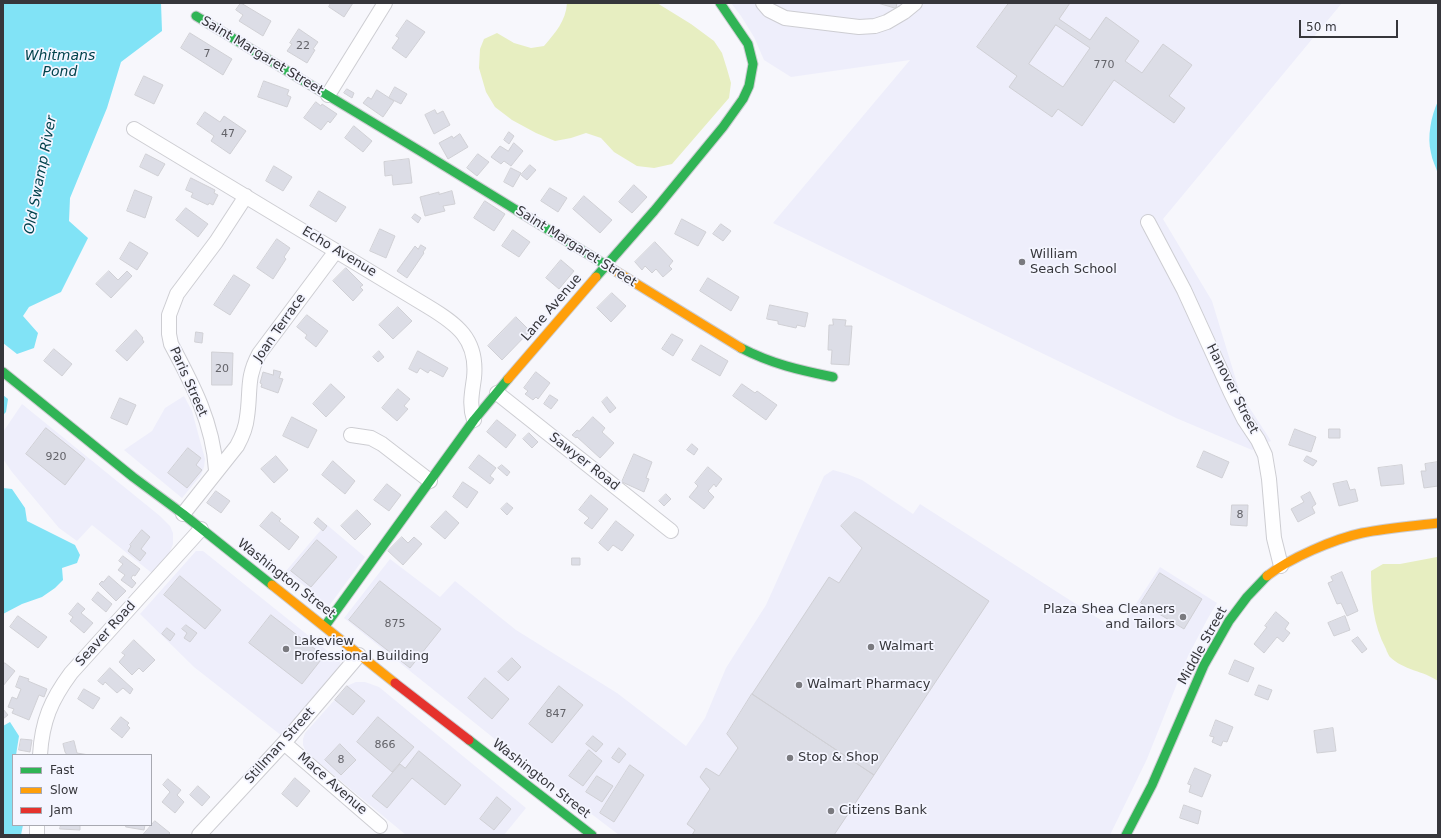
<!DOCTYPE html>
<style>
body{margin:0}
#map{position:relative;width:1441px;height:838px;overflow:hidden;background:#f7f7fc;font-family:"DejaVu Sans",sans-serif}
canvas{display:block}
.frame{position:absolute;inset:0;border:4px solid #36363b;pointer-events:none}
.legend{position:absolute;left:12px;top:754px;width:140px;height:72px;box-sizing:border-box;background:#f4f5ff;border:1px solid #a8a9b1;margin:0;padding:5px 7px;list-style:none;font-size:12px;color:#36363b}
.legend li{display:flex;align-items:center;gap:8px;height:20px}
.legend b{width:20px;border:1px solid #a8a9b1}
.scale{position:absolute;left:1299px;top:20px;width:99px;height:18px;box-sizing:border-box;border:2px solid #36363b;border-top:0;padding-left:5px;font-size:12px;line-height:14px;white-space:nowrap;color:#36363b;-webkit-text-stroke:3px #f4f5ff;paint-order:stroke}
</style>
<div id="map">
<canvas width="1441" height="838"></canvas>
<div class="frame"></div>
<ul class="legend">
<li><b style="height:5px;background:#30b455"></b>Fast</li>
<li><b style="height:5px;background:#ff9f0a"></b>Slow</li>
<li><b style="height:5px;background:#e5322d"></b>Jam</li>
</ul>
<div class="scale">50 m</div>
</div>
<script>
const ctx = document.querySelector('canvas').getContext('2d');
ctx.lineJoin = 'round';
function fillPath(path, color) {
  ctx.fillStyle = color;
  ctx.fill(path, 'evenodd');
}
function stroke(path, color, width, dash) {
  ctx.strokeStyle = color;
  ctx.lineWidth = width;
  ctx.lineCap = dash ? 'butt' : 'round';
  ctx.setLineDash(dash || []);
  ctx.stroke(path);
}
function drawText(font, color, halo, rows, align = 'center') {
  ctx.font = font + ' "DejaVu Sans",sans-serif';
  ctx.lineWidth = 3.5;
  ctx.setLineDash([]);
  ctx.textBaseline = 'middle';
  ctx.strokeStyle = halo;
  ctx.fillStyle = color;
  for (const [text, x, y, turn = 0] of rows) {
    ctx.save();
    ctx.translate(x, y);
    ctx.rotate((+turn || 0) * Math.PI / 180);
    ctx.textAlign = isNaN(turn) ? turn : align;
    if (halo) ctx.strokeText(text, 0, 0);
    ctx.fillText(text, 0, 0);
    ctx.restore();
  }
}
const built = new Path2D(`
 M731,3H1342L1163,219L1212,301L1240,393L1271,441L1252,450L1176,418L773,223L910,60L791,77L764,60L754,37L741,16Z
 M184,396L192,411L205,459L204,467L201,475L182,498L124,450L152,431L165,408Z
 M22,404L160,516L170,526L173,533V544L169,554L153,574L92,525L77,541L59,528L12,472L3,459V432Z
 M833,470L847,474L862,480L913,514L920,504L1118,631L1160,567L1217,603L1208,618L1188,656L1147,759L1110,835H619L526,764L344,618L390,559L440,597L455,581L516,630L617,693L686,746L705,718L726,668L766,605L824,476Z
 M326,524L365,557L329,606L286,571Z
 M196,551H203L340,661L341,666L282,736L194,667L140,614Z
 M356,682H365L379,687L526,808L504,835H406L306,752L303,745V739L305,733L347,686Z`);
const green = new Path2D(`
 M567,3H657L691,24L714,41L722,53L727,69L731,83L729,98L672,164L654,168L637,166L614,152L601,138L586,133L571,138L555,141L536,133L512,120L495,107L486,92L479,68L480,49L484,39L497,33L514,43L531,48L544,46C555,33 566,21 567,3Z
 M1437,557L1438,559V681C1424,671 1403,670 1390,657C1389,656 1387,652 1386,649C1373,625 1371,598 1371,571L1383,564H1400Z`);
const water = new Path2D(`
 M3,3H161L162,31L121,62L107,108L70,198L69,221L88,238L61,292L29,307L23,316L38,333L34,348L17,354L3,343Z
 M1438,101V174C1436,167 1432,160 1431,153C1427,137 1431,116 1438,101Z
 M3,395L8,399L6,412L3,415Z
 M3,488L12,489L25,508L27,521L75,545L80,555L77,563L62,568L63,580L55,588L42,597L22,604L3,614Z
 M10,722L19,736L16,755H13V825H23L21,835H3V726Z`);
const building = new Path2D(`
 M241,3L271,21L263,36L239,21L243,15L236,10Z
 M331,3H353L344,17L329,7Z
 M878,3H897L896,8Z
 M1009,3H1070L1059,19L1090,40L1106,17L1139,41L1125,61L1142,73L1163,44L1192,65L1169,96L1185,108L1174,123L1114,80L1082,126L1058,109L1052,117L1009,87L1017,76L977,47ZM1056,25L1090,48L1063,87L1029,64Z
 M407,20L425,32L406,58L392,48L399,38L396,36Z
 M299,29L318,42L313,49L315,50L307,63L287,51L292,44L290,43Z
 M190,33L232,59L223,75L181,48Z
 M144,76L163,85L154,104L135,95Z
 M264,81L289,90L287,95L291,97L287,107L258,97Z
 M395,87L407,94L401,104L389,98Z
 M347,89L354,93L352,98L344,93Z
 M377,90L394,101L383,117L363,103L368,97L371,99Z
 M316,102L321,106L322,104L337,114L330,123L328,121L321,130L304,118Z
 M435,110L437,114L443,111L450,125L434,134L425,115Z
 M205,112L220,122L224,116L246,131L230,154L211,141L214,136L197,124Z
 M354,126L372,141L363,152L345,138Z
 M509,132L514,136L509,144L504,140Z
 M460,134L468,147L448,159L439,143L452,136L453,138Z
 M514,143L523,151L511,166L504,161L501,164L491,157L500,146L508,151Z
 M146,154L165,164L158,176L140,167Z
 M478,154L489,162L477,176L467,168Z
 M409,159L412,183L393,185L392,175L385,176L384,162Z
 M530,165L536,170L527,180L521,175Z
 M274,166L292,177L283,191L266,181Z
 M511,168L521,173L513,187L504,182Z
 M191,178L215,190L214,193L218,195L213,205L209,203L208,205L191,197L193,193L186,190Z
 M634,185L647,197L632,213L619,202Z
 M550,188L567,198L558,212L541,201Z
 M135,190L152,197L145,218L127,211Z
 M319,191L346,207L336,222L310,206Z
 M452,191L455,204L443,206L445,211L425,216L420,197L439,192V194Z
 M584,196L612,220L600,233L573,209Z
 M485,201L505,214L494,231L474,218Z
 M186,208L208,224L198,237L176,220Z
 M415,214L421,218L418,223L412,218Z
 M682,219L706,232L698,246L675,234Z
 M721,224L731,231L723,241L713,234Z
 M380,229L395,236L386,258L370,251Z
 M513,230L530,242L519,257L502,246Z
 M277,239L290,248L284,257L286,259L273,279L257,268Z
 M130,242L148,253L137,270L120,259Z
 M655,242L673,261L669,266L672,269L663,277L656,269L652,273L645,266L642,270L635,262Z
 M421,245L426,248L423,252L424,253L407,278L397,271L415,246L418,249Z
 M561,260L574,271L559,289L546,278Z
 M346,268L363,285L360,287L363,290L353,301L333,281Z
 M109,271L118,280L127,271L132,276L111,298L96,284Z
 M234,275L250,285L230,315L214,305Z
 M708,278L739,297L731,311L700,291Z
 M612,293L626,306L611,322L597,308Z
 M770,305L808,313L805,327L797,325L796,328L778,324V321L767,319Z
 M398,307L412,321L393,339L379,325Z
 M307,315L328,331L316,347L305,338L307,335L297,327Z
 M516,317L530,331L502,360L488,346Z
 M833,319L846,320L845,326H852L849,365L831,364L832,350H828L829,325H833Z
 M136,330L143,338L142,339L144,342L127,361L116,351Z
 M196,332L203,333L202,343L195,342Z
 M672,334L683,340L673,356L662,349Z
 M701,345L728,361L720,376L692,360Z
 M54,349L72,364L62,376L44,361Z
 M379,351L384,357L378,362L373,357Z
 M418,351L448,368L443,377L430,370L428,373L420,368L417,373L409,369Z
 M212,352L233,353L232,385H212Z
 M274,370L281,372L279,378L283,379L278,393L261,387L262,384L260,383L263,372L273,375Z
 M536,372L550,383L538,399L536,397L533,400L525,394L528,391L524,388Z
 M331,384L345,397L326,417L313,404Z
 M742,384L755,393L757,391L777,405L766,420L733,396Z
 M398,389L410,399L404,406L408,409L397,421L382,408Z
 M550,395L558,400L551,409L544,404Z
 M607,397L616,408L610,413L602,402Z
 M120,398L136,405L127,425L111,418Z
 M292,417L317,430L308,448L283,436Z
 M593,417L605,428L602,432L614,443L600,458L577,437L576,438L572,435L577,430L579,431Z
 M497,420L516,435L506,448L487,432Z
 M46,428L85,459L65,485L26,454Z
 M1295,429L1316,437L1311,452L1289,445Z
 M1329,429H1340V438H1329Z
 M529,433L538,442L532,448L523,439Z
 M692,444L698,449L694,455L687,450Z
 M188,448L201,458L196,465L202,470L187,488L168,473Z
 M1204,451L1229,462L1222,478L1197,467Z
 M634,454L652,462L646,478L649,479L644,492L622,482Z
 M479,455L496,468L490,476L494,479L490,484L469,468Z
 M276,456L288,470L274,483L261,469Z
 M1307,456L1317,461L1313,466L1304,461Z
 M333,461L355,481L345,494L322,475Z
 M1438,462V486L1424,488L1421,471H1426L1425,464Z
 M502,465L510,472L507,476L498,468Z
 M1402,465L1404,484L1381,486L1378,468Z
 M708,467L722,479L716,487L714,484L708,491L714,497L704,509L689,497L698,486L695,483Z
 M1347,481L1350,490L1355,489L1358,501L1339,506L1333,484Z
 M463,482L478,492L467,508L453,497Z
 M387,484L401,495L389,511L374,500Z
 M216,491L230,501L221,513L207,503Z
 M1310,492L1316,504L1312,507L1315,513L1298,522L1291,509L1304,502L1301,497Z
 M666,494L671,499L664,506L659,501Z
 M591,495L608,509L592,529L584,523L589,518L579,510Z
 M507,503L513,508L507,515L501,509Z
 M1232,505H1248L1247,526L1231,525Z
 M357,510L371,524L355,540L341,526Z
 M446,511L459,523L445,539L431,527Z
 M272,512L281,519L279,521L299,537L289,550L260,526Z
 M855,512L989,601L874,775L752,694L829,577L839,583L862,548L841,526Z
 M318,518L327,526L323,531L314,523Z
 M616,521L634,535L622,551L613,545L608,551L599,543Z
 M142,530L150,537L141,549L146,553L140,561L128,551L131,546L130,545Z
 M402,537L408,543L414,537L422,544L403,565L388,551Z
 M317,540L337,557L311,587L291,571Z
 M123,556L140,569L135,576L133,575L131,578L136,583L132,588L121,580L125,575L118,570L123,564L119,561Z
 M572,558H580V565H572Z
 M1342,572L1358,611L1347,616L1341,603L1337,604L1328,583L1333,581L1331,577Z
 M1160,573L1202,599L1184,629L1141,603Z
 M109,576L126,591L116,601L99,584L102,581L103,582Z
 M180,576L221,610L205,629L164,595Z
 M380,581L441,629L410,668L349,620Z
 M98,592L112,604L106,612L92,600Z
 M78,603L85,609L81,613L93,623L84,633L70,621L73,617L69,614Z
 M1276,612L1289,623L1285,629L1290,633L1283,642L1277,637L1264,653L1254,644L1267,627L1265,626Z
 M271,615L324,656L302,684L249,643Z
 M18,616L47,637L38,648L10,627Z
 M1345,616L1350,630L1334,636L1328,623Z
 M186,625L197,633L190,642L184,638L187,633L182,629Z
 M167,628L175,634L170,641L162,634Z
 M1358,637L1367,649L1362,653L1352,641Z
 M134,640L155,660L143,672L139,668L132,675L119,662L125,655L122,653Z
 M512,658L521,667L508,681L498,672Z
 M1235,660L1254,668L1248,682L1229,674Z
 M3,663H5L15,671L3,686Z
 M110,668L133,689L130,694L123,688L117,693L105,682L103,685L98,681Z
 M20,676L29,679L28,681L47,689L44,697L39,695L29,720L12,713L14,709L8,707L12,697L17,699L21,689L16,687Z
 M485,678L509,699L492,719L468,698Z
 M1259,685L1272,690L1268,700L1255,695Z
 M347,686L365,701L353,715L335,700Z
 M559,686L583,705L552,743L529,724Z
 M84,689L100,698L93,709L78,699Z
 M752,694L874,775L834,835H692L695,830L687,824L710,789L700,777L706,768L719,776L738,748L727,734Z
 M3,709L8,715L3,719Z
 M121,717L129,723L127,725L130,728L122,738L111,729Z
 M378,717L414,747L392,772L357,742Z
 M1216,720L1233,727L1227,742L1223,741L1221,746L1212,742L1214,737L1210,736Z
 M1333,728L1336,751L1317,753L1314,731Z
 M593,736L603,744L596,752L586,744Z
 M21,739L32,740L30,752L19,750Z
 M74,741L77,753L89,755H67L65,752L63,744Z
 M340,744L356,760L341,775L325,760Z
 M619,748L626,754L619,763L612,758Z
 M589,750L602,761L583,786L569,776Z
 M419,751L461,785L445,805L412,778L387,808L372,796L400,764L405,768Z
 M630,765L644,775L614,822L600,813Z
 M1195,768L1211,775L1202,797L1189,792L1191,785L1188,784Z
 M597,776L613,786L602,802L586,792Z
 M295,778L310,791L297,807L282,794Z
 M168,779L181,790L177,795L184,802L175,813L162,802L170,792L163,785Z
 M198,786L210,797L202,806L190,795Z
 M497,797L511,809L494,830L480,819Z
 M1184,805L1201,811L1198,824L1180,818Z
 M155,821L170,833L168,835H143Z
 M61,825H80V830L60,829Z
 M126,825H145L144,830L126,827Z`);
const street = new Path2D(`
 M763,3L769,10L785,18L859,27L875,26L887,22L904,12L915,3
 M328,95L385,3
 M134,129L427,306C457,324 478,339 474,378C472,393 469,405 474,420
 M1148,222L1184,290L1231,393L1244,419L1258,440L1265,455L1269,479L1274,538L1281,566
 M497,393L671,531
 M351,435L371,438L382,444L430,481
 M216,470C213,423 193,385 171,344L169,334V315L177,294L216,242L246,196
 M183,514L237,446C242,437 246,428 247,417C251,391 246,378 259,354L336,251
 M284,743L380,826
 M40,755C42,721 51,700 71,673L201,529
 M37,835V825
 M199,835L284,743L359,655`);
const fast = new Path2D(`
 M196,16L425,154L609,267
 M596,277L654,211L723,127L743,99L749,86L753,64L748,44L720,3
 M741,348C772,364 799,370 833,377
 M3,372L133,477L183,514L272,585
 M325,626L474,420L508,379
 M469,740L592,835
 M1126,835L1152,785L1204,665L1229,621L1247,597L1267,576`);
const slow = new Path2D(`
 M609,267L741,348
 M508,379L596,277
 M1267,576C1290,558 1334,539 1362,533C1387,528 1413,526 1438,523
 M272,585L395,683`);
const jam = new Path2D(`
 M395,683L469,740`);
const markers = [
 [1022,262,4,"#7a7a7f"],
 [1183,617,4,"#7a7a7f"],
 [871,647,4,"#7a7a7f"],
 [286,649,4,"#7a7a7f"],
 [799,685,4,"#7a7a7f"],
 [790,758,4,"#7a7a7f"],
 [831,811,4,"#7a7a7f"]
];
const numberNames = [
 ["22",303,46],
 ["7",207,54],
 ["770",1104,65],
 ["47",228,134],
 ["20",222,369],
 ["920",56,457],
 ["8",1240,515],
 ["875",395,624],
 ["847",556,714],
 ["866",385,745],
 ["8",341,760]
];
const streetNames = [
 ["Saint Margaret Street",262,56,31],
 ["Saint Margaret Street",576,247,32],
 ["Echo Avenue",339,252,31],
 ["Lane Avenue",552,308,-49],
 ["Joan Terrace",280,328,-55],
 ["Paris Street",188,382,66],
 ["Hanover Street",1232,389,63],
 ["Sawyer Road",584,462,38],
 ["Washington Street",286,579,38],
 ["Seaver Road",106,634,-48],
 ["Middle Street",1203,646,-61],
 ["Stillman Street",280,746,-48],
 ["Washington Street",541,779,38],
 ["Mace Avenue",332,784,41]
];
const poiNames = [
 ["William",1030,255],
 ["Seach School",1030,270],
 ["Plaza Shea Cleaners",1175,610,"right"],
 ["and Tailors",1175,625,"right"],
 ["Lakeview",294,642],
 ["Professional Building",294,657],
 ["Walmart",879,647],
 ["Walmart Pharmacy",807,685],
 ["Stop & Shop",798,758],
 ["Citizens Bank",839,811]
];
const waterNames = [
 ["Whitmans",60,56],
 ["Pond",60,72],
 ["Old Swamp River",41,175,-79]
];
fillPath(built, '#eeeefb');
fillPath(green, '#e7eec1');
fillPath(water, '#81e3f6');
fillPath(building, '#dcdde6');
stroke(building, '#d0d0d5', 1);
stroke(street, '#cdcdd2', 16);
stroke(fast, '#cdcdd2', 11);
stroke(slow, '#cdcdd2', 11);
stroke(jam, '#cdcdd2', 11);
stroke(street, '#fefeff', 14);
stroke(fast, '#30b455', 9);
stroke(slow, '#ff9f0a', 9);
stroke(jam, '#e5322d', 9);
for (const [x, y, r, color] of markers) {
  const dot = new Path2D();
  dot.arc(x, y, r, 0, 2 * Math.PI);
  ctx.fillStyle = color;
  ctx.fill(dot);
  stroke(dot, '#f4f5ff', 1.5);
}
drawText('11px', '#626268', null, numberNames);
drawText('13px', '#36363b', '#f4f5ff', streetNames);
drawText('13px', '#36363b', '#f4f5ff', poiNames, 'left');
drawText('italic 14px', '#00424c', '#f4f5ff', waterNames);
</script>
